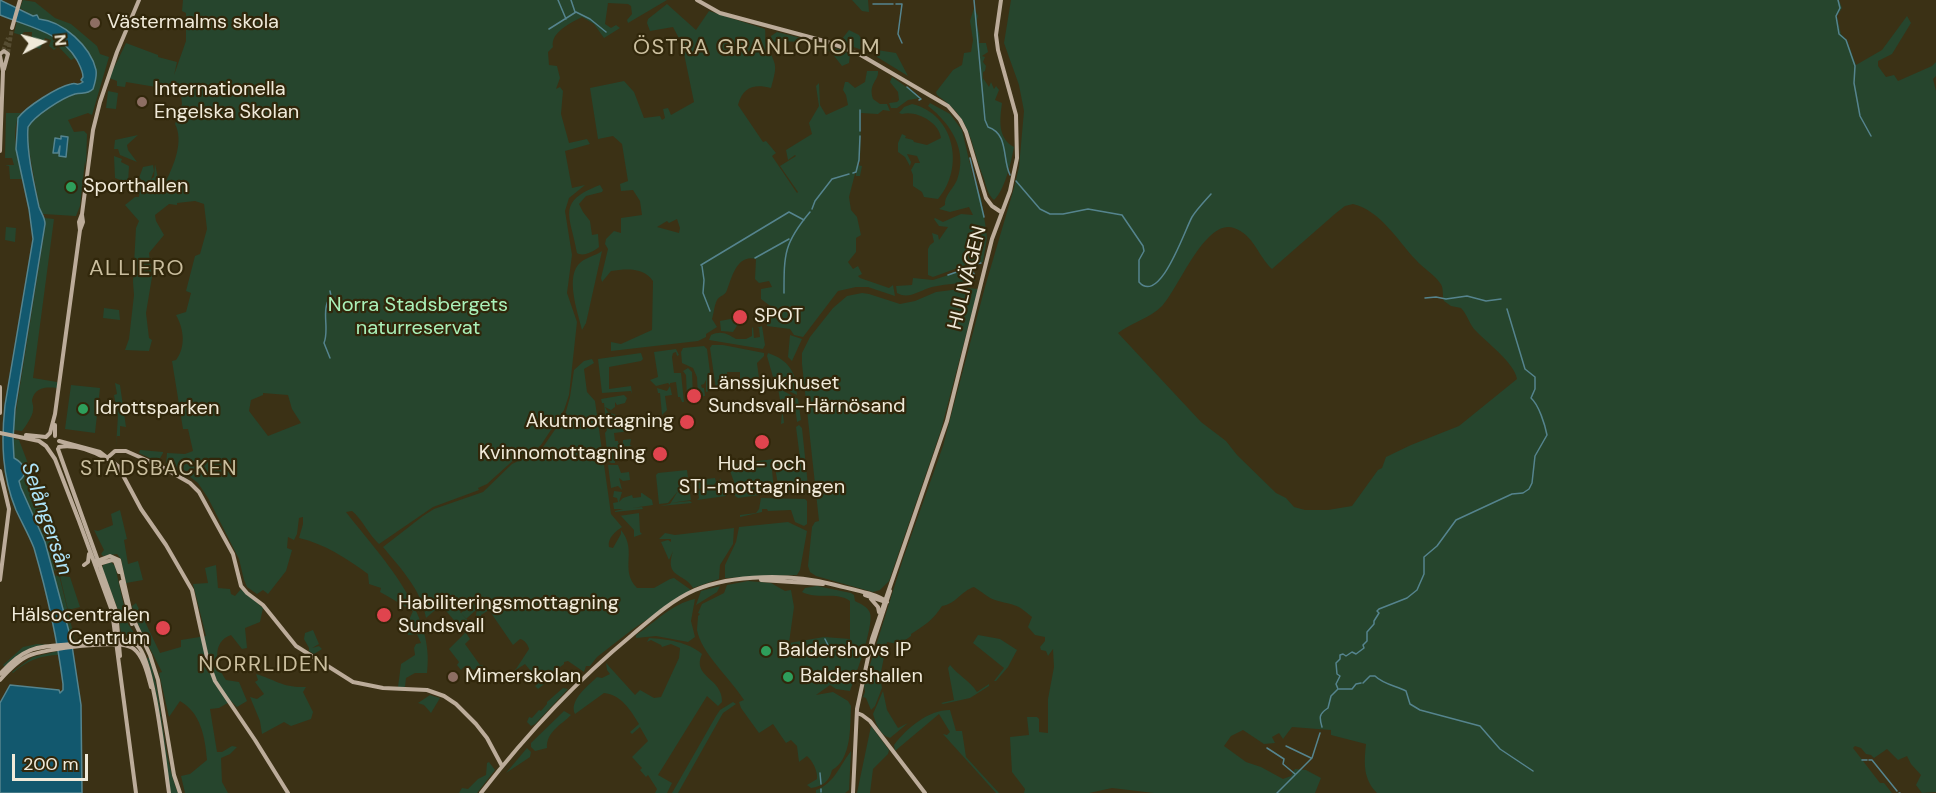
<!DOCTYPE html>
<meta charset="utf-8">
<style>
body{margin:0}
#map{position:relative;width:1936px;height:793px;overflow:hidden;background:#3b3115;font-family:"DM Sans",sans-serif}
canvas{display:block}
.north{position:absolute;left:12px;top:12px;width:60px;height:60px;-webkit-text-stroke:4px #31270b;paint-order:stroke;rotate:84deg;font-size:16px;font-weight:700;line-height:24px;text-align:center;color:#f0ead9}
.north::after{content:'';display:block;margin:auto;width:21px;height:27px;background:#f0ead9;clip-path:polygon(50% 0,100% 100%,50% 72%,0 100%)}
.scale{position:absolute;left:12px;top:754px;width:76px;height:27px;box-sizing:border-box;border:3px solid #f0ead9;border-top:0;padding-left:8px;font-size:18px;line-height:21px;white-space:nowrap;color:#f0ead9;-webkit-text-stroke:4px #31270b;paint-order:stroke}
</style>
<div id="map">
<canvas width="1936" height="793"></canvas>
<div class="north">N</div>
<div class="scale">200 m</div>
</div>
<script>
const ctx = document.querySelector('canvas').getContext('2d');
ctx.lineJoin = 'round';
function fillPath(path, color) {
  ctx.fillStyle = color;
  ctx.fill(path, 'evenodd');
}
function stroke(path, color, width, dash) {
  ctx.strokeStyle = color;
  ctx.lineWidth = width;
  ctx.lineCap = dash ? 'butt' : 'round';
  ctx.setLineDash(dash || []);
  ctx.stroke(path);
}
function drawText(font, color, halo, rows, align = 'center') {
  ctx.font = font + ' "DM Sans",sans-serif';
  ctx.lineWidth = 4.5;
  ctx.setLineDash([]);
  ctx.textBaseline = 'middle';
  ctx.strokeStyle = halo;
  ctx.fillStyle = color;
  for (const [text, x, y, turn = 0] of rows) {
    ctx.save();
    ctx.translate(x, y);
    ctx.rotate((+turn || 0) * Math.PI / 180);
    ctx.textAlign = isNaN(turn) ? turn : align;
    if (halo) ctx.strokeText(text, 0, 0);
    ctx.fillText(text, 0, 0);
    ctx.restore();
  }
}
const green = new Path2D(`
 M23,0L35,2L55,18L71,24L97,46L100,54L109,57L92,115L88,113L68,120L74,132L84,131L87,134L86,167L85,161L80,206L76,216L43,214L40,210L27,139L28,127C34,116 62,98 75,94C82,92 87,95 93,89L71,34L55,24L39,19L20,8Z
 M183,0H667L628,23L627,20L632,14L631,6L628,4L608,3L605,24L611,28L616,25L620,28L604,38L594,24L582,17C570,23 550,33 553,47L548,52L549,65L557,66L560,78L556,89L560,87L563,91L561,114L569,143L587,139L590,144L565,151L572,188L585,185L569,198L565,211L572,255L567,293L577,322L569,395L564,410L541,445L536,449L518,456L487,484L478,488L479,490L433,507L379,544C369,535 362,519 352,511L346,512C380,556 436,612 427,673H415L406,678L405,687H398L401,664L415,655L414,648L416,644L421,643L417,634L408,635L406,625L396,621L403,618L409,620L413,611C401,605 392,598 380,592L381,588L369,584L368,574C346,558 325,544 299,538L303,524V517L299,518L297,534L294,540L288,537L287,548L292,550L286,571L268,594L263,590L257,594L247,587L244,580L239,559L208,498L198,483L189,476L185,477L166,465L167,453L185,454L193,451L188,429H183L172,361L176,360C186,347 184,329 176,315L186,312L191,293L186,291L195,256L200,254L207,229L204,204L195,201L177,203V205L169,204L155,215L156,221L164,235L149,253L152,277L146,313L149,338L152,340L149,351L125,350L129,339L134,295L133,282L136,228L139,221L125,205L135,197H139L141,179L139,178L143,167L153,165L154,171L151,179L154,177L155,164L158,178L166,181C174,165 184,141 175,124L182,104L181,94L174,90L126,82L125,87L117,86V81L109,78L122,45L113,70L126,43L158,55V57L177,62L174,75L186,41V13L182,11ZM263,393L288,395L292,409L301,423L268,436L249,411L251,400L263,395Z
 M852,0H868L869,12L862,11Z
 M1011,0H1839L1842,8L1837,16L1841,34L1847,40L1856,65L1882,50L1907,16L1911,23L1892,54L1878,61V66L1886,77L1894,75L1898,81L1932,66L1936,62V76L1933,79L1936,91V792L1922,793L1916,785L1921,775L1911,764L1907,756L1898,760L1887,749L1874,758L1871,755L1866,754L1861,748L1855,746L1853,748L1880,783H1884L1892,793H1377C1363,779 1364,763 1366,744L1331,735V730L1292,727L1283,739L1279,733L1272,737L1275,743L1264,744L1243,730L1231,736L1224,746L1246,762L1261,767L1283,779L1291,776L1295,769L1306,770L1321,778L1315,793H1154L1112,788L1089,793H1024L1025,789L1012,772L1010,737L1029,735L1027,717H1037L1039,719V732L1048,733V699L1054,667L1053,649L1048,656L1046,651L1041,650L1040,647L1045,641V637L1035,635L1028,627L1032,617C1015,602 1014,606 995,600C988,598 981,591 974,587C961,591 956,604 942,606C934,619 924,626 911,634V636L901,643L900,648L898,644L887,642L880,677L882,688L875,706L871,710L866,698L863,697L865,692L864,684L903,559L943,446L985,287L1014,188L1019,167L1024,111L1019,85L1004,43ZM1353,204C1381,211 1397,240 1416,260C1423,268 1434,274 1440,283C1444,287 1442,295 1444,301L1451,306L1461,308C1467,314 1469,323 1474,329C1485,341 1515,363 1517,379L1459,426L1411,445L1386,457L1382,468L1378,470L1352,506L1328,510H1305L1294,507L1286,498L1276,493L1237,455L1226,441L1201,422L1118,333C1131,323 1150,318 1162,306C1178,290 1205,218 1234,228C1254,235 1258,256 1272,269L1336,213L1345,206Z
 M667,4L696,30L709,11L765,29C766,35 764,40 767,45C776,67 778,63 771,88C755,84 743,86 738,105L763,142L766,141L776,153L772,156L797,193L798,192L780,166L796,156L795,155L788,160L786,150L812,134L809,123L819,106L816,86L819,83L820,105L826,115L848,105L846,95L843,90L845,82H848L855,88L865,82L867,71H878C879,81 868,83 873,99L880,104H887L890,111L883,110L878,114L861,113L860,161L857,165L862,166L860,176H856V170L849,197L851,210L857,217L861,235L856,238V252L848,262L853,269L858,266L862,274L858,276L860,278L889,288L893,285L895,296L868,287H856L838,291L803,337L794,335L790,329L767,326V308L772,312L773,308L761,299V289L772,287L769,281L759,283L755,279L756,259C737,254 732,277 727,290C725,296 720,295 717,300C714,306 714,313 712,319L717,327L706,334V337L698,341L611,351V342L621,344L652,330L653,281C643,267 626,269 611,271L602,282L601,278L608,249L605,244L606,239L614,231L621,233V218L642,215L640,201L633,190L621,191L620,184L628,181L622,144L613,136L598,139L590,88L624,81L634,92L644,118L660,116L662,120L665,118L663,109L668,108L671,115L694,102L682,44L673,27L650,31L647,23L648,19ZM677,219L680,228L679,233L657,227L667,221L669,223Z
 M974,8L978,16C974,25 982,34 979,43H986L988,52L982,56L985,57L983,62L986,66L985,71L983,72V78L989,87L991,82L994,89L996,86L999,90L995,100L1002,103C1000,119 997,138 1014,147C1011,162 1005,190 994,200C988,195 986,186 984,179C969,141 973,120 937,95L936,92L953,70L962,65L964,53L971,52L973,40L970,21Z
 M17,21C40,29 62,37 75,58L71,60L58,46L54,50L49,46L51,40L45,38L40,49L31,46L32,32H24L21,35L14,33Z
 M849,30L859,35L866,48L865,51L842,43V39Z
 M777,32L801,38L804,42L777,41L772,44L771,36Z
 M820,45L843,50L850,55L849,63L842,66L831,52L819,48Z
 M877,50L896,53L908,76L877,57L875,51Z
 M892,77L914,92L921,98L908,100L897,108H891L889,103L897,102L899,100L898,92L890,82Z
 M108,91L118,93L116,109L106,108Z
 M930,103L950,114L962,130L973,177L981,198L986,229L987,238L983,262L971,263L933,277L928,275V249L930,245L934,242L932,233L938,235L939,240L948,227L939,226L934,219L935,218L943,222L961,214L973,215L969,207L950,212L939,209L945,205C944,196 953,189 957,180C968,150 951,124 928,106Z
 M912,104C955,114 965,168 938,199L924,197L922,192L913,186V175L911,170L915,163H920L917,156L907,154L911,162L910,166L905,157L898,152V143L902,134L906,136L905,138L913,140L914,142L927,145L941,138C939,122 916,110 902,114L899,113L904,107Z
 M6,113H21C9,128 19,162 22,179H10L9,166L5,165H14L12,158H5Z
 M138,135L127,145L128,150L137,162L120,155L118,149H114L115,140Z
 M114,156L122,159L121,162L129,166L128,183L115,178Z
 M600,185L603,190L602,192L586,196L579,204L583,212L590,221L592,235L598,234L599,247C593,252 583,257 577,253C571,216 555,202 600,185Z
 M45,218L54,219L33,378L57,382V388C46,387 35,387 32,400C32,403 34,406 33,410C33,416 25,427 22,431L13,430L44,235Z
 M6,227L16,228L15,242L5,240Z
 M602,251L586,323L582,330C578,313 564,275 581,262C587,257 595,256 602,251Z
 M970,268L975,276V281C961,283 946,284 932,287C920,290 909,300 897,293L896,286L912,285L913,278L933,280Z
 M968,288L978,289L941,430L889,581L880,590L873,592L816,576L810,572L808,566L812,527L815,522L819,521L802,364V353L810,337L833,308L847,296L862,293L869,294L900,304L915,301L936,292Z
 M104,308L119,310L120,320L103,318Z
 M735,318L740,321L733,332L721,331L720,321Z
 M762,326L765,345L763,349L709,340L711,335C721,330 728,334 736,339H746L752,336V328L753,327L754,338L760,337L759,328H757Z
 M790,335L802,339L792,361L788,357Z
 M712,345H723L764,353V356L757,363L760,386L740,390V372H727V390L716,389L710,348Z
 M704,346L707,349L712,388L711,390L706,392V380L704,384L701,385L702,388H704L705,396L698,397L697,377L693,368L682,363L681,352L683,348Z
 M676,349L679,355L677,356L676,352L673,353L672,357L674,373H681L684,402H682L680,397H678L676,382L670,383V385L668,383L656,386L650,380L658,377L654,352Z
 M641,353L643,359L641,361L609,367V389L631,386L632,394L631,391L602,393L598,359Z
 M768,353C789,360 797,373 797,395L775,384L767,356Z
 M592,359L594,363L584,369L587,392L595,401L611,514L622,527C616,531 607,538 609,547L613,548L621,534V530C638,551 619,569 637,588H654L670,579L674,578L691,590L633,629L597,657L590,666H586L584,672L568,661L564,662V664L546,678L548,681L538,689L535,686L540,682L525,664L511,673L516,669L529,649C528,645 525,640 520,639L513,645L489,610L481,615L482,620H478L476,615L477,609L466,619L461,613L472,602L478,608L479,606L476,600L473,599L460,612L472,625V628L466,633L470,639L465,644L480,665L484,666L483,668L487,673L464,667L461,670L457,665L459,662L449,649L465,633L441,605L426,618C421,589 401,569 383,547L423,516L434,509L483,492L512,464L541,450L565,415L570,397L574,370L584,361Z
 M688,368L692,372L693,397L687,398L686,375L683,371Z
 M115,383L120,385L126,427L120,426V436H117L116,447L118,415L112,410L116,407L114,395L117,394Z
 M71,385L100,388L95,433L65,429Z
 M670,386L672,395L665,396L667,410L662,415L660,393H658L657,388L667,391Z
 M778,388L798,399L801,420L797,422L794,398L781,399L784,423L781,424L782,412Z
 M624,395L627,398L625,403L617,405L615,402V407L611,410L605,407L608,412L616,415L617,424L629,422L630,431L614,433L615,441H618V443H623V440L631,439L630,445L632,446L618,447L621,459L615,460V463H611L608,461L605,433L607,430L604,403H602L601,399Z
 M799,425L802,428L808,486L806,490H779L775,468L772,469L774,493L738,498L735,496V485L728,465L774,459L780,461L782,463L799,461L800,458L796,427Z
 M13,439L19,440L49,518L37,525L19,481L24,475V467L14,458Z
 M140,450L163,452V453L159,460L156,461L139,453Z
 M608,465H618L621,473L629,472L630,480L623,481L619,478L622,490L618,486L611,488Z
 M687,470L688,478L680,488L688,479L691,500L670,503L690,501L692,503L660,506L670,504L678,491L668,503L659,504L656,475L658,473Z
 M715,478L716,482L713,486L699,489L695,485L697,480Z
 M720,478L726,492V496L697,500L699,498L698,492L696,491L715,489L719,484Z
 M614,491L622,492L619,502L623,498L632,495L633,498L641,497V493H642L652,500L653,505L632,508L642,507L643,509L615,512V511L623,509H614L613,503L618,502L617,498L613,497Z
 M761,498L805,499L807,501V524L804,526L795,522L791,510L768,511L767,509H762V512L740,517V515L756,513L759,509Z
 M120,510L127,539L124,540L128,564L138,561L143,580L126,583L121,559L117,554L103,556L101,554L104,550L94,530L98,531L113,525L111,514Z
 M639,513L640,532L642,534L634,537V530L621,516H619Z
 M788,522L807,531L800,570L797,575L725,578V565L736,542L739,527Z
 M48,526L51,527L65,566L53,571L45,543L38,529Z
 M734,528L733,544L720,565L719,579L693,588C684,572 664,579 673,551L669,560L661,542L668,540L671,542V539H659L665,533L675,535Z
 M111,562L115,566L128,624L142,644L135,638L121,633L117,607L102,568L103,565Z
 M216,565L218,588L230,589L231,594L235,596L241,589L263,608L260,622L245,628L247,648L242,649L231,635C211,642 216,666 226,680L239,682L247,701L237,707L231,701L219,708L210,709L217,752H222L232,746L237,747L230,754L221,758L222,782L228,793H185L181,776L190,774L207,760C205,737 201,713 180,701L169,717L159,673L162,672L140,629L132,606L136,603L160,653L181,647V640L206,636L193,584L208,583L205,568Z
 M59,575L73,632L75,642L70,640L54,576Z
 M60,576L70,577L80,607L68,610Z
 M748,581L771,583L785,591L791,590L794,607L789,643L824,637L850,639V601C836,591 818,600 802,592L805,588L817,586L851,593L854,595L855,601C861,604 868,607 870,613C874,626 855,677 850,691L836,689L830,685L816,695L833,692L848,701L851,706C850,726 852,759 832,770C829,782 823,786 811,788L807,785L817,779C818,772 813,761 807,756L799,762L797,746L791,740L786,743L773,724L759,733L741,708L739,702L744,700C731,679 701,653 697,630C697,626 698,620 698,616L700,614L698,613L702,604L724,593L727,585Z
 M720,586L717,592L696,605L701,591Z
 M695,599L691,621L695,637L688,642L656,636L636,638V635C656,622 671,604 695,599Z
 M313,630L319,644L312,648L319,646L322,649L314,654L309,651V648L304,639L305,633Z
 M978,635L1000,639L1017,650L1008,667L996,681H994L1004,668L973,643Z
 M649,638C666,639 689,642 702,654C691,677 723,678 722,702L718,706L707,696L658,775L672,783L667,793H655L657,789L648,775L646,777L640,770L642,768L632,757L648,741L640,727L632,734L630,732L639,724C630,709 621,695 604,693L575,714C569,702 585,688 594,680L597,677L602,678L610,674L607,670L606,663L635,695L640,690L654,698L661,697L679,658L680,648L671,644L662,647L661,645L651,640L647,642Z
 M37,644L51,645C31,648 19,652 5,667L3,665L23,647Z
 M58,651L59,655C41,655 26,661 13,673L12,672L33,657Z
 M147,658H149C164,702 161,750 178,793H170C163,747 161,702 147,658Z
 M950,665C958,675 970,681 977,692L989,684V686L970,698L943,704L941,703L954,700L948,668Z
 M256,674C276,680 283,688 306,687L303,692L313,712L311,719L291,726L284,722L262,734L260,721L250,697L257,699L264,694L255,682L258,680Z
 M563,688L568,689L535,724L531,726L527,722L529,717L532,718L539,710L541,711L547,704V702Z
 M883,691L887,710L898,728L908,723L890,738C880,735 876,724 873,714Z
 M430,695L440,698L431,713L424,705L418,703Z
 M733,702L736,704L723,713L678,793H672L716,716L720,710Z
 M950,710L956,731H962L966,757L999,793H996L943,734L947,735L950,732L939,714L895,751L894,745C907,728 928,710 950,710Z
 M564,711L571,715C561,725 546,732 547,748L535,751L531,747V743Z
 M871,726L889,750L888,754L873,769L870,793H857Z
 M527,748L531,752L530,757L506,773Z
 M851,751L849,790L845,793H816V790C834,784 840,765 851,751Z
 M489,762L495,770L477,793H459L462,788L468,789L478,779L486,775L487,763Z`);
const water = new Path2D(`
 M0,0L33,16L37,15L39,19C63,21 91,47 96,70C97,76 95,83 93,89C87,95 82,92 75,94C62,98 34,116 28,127C26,150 34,184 39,207C41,213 45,217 45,224L15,409L13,439L14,458C23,463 30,472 19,481L21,488L45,542L71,639L81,705L82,793H0V703L10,685L59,690L60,693L63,690V684C57,637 47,593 34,548C29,535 22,523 16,510C2,476 1,442 5,405L33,239L29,209L16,149L18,118C26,107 57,87 71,84C78,82 76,87 83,82L81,80L83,77C83,71 80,66 77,60C60,31 28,27 0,15Z
 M61,136L68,137L66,157L59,156L60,146L58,153H53L55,138L61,139Z`);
const stream = new Path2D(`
 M558,0L566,19
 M571,0L575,12
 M974,0L985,120L988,127C1009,134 1002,159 1010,175
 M1838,0L1840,8L1836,16L1839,34L1846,40L1855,66L1854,83L1860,116L1871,136
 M873,4H893
 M896,4H902L898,34L902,43
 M549,29L576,12L590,19L606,32
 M907,87L921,99L919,100
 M860,131V110
 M970,158L984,217
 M853,173L856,172L859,160L860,136
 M1016,181L1040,209L1050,214H1063L1088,209L1122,215L1143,246L1144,251L1139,260V282C1160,306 1185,229 1192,217C1197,209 1204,202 1211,194
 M812,209L815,201L832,179L849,174
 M755,258L789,239
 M701,265L789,212L804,220
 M968,265L981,263
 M702,266L704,280L703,293L710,311
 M948,275L971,267L974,274L970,280
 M330,291L331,296C320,310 330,328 324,343L330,358
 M784,293C784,254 784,243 810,212
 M1425,298L1436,297L1446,299L1467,296L1486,301L1501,299
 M825,639L833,655
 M1363,683L1370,676H1375C1383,684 1396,686 1406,691L1410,704L1420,710L1480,726L1500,749L1533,771
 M1339,689H1352L1356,684L1361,683
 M1322,727C1319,717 1319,714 1328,708L1331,696L1338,689L1336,684L1340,676L1337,674L1336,663L1340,659V655L1343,654L1346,656L1352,652L1356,654L1364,648L1363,645L1367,641V632L1374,624V621L1379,613L1377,611L1379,609L1407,598L1417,590L1424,574V557L1437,546L1456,520L1512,494L1523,493L1529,489L1532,483L1535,456L1547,435C1545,425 1539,405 1531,398L1535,389V377L1525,369L1507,309
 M1286,746L1311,758
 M1267,748L1284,759L1283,764L1295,774
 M1862,760H1867
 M1869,760H1872L1897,791
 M820,773L821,784
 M821,792V789
 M1277,793L1312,758L1320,733
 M1899,793H1900`);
const secondaryTunnel = new Path2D(`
 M3,51L8,38
 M8,53L12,28`);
const secondary = new Path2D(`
 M697,0L720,13L828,42L859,54L948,106L960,120L966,132L986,198L992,206L1001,212
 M12,28L20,0
 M0,54L4,51L8,54L4,69
 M0,56L3,71L0,151
 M80,230L79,222L82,214L93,130L100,102L117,52L139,0
 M0,387V413
 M55,425V436
 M0,433L39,441L46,446L55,459L79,521L112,611L136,793
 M26,435L46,437
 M46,437L50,433L55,414L80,230L83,222L82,215
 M59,441L100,452L118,466L141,509L166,545L192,590L208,662L215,681L255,740L288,793
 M59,447C75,444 93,451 107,459
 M58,449L116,611L120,656
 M106,459L115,451H126L162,467L190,483L199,492L233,554L241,586L247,593L263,605L296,646L353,682L383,688L427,690L444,696L456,704L476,724L487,738L502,766
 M0,471L9,509L0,580
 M94,562L110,556L119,560L131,614L150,655L158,680L174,775L180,793
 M84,565L88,562L89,554
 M95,565L112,560L115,561L119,572
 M761,580L823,584
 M121,582L132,624
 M865,595L886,602
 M871,599L878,607L879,612
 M872,646L890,591
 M0,674C26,645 37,647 74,644C92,642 121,633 137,645C154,659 165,767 169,793
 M0,680C8,671 17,661 28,656C43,649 122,638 134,649C144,657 148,676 151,687
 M857,713L862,715L870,721L925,793
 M481,793C526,735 575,682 632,635C652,618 672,600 695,590C733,574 792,574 831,584C845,588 877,593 887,602
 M853,793L857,709L872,639L947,421L992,239L1010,191L1017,158L1016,115L998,50L996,35L1001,0`);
const markers = [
 [95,23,6,"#8d6e63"],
 [142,102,6,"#8d6e63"],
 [71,187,6,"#2e9e5b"],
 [740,317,8,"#e0444e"],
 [694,396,8,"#e0444e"],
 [83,409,6,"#2e9e5b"],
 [687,422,8,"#e0444e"],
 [762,442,8,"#e0444e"],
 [660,454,8,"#e0444e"],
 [384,615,8,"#e0444e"],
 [163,628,8,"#e0444e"],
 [766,651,6,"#2e9e5b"],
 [453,677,6,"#8d6e63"],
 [788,677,6,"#2e9e5b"]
];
const poiNames = [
 ["Västermalms skola",107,23],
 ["Internationella",154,90],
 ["Engelska Skolan",154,113],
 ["Sporthallen",83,187],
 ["SPOT",754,317],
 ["Länssjukhuset",708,384],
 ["Sundsvall-Härnösand",708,407],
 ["Idrottsparken",95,409],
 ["Akutmottagning",674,422,"right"],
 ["Kvinnomottagning",646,454,"right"],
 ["Hud- och",762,465,"center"],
 ["STI-mottagningen",762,488,"center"],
 ["Habiliteringsmottagning",398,604],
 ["Sundsvall",398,627],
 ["Hälsocentralen",150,616,"right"],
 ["Centrum",150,639,"right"],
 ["Baldershovs IP",778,651],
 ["Mimerskolan",465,677],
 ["Baldershallen",800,677]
];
const streetNames = [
 ["HULIVÄGEN",968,278,-76]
];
const parkNames = [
 ["Norra Stadsbergets",418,306],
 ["naturreservat",418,329]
];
const neighbourhoodNames = [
 ["STADSBACKEN",159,469]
];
const waterNames = [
 ["Selångersån",46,519,71]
];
const quarterNames = [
 ["ÖSTRA GRANLOHOLM",757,48],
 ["ALLIERO",137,269],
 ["NORRLIDEN",264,665]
];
fillPath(green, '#26452d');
fillPath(water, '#12586e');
stroke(water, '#55848e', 1.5);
stroke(stream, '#55848e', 1.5);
stroke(secondaryTunnel, '#564d32', 4, [4, 2]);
stroke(secondary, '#bcac9a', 4);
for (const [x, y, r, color] of markers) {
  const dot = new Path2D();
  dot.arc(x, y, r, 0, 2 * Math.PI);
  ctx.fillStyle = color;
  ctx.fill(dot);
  stroke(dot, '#31270b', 2);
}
drawText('20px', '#f0ead9', '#31270b', poiNames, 'left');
drawText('20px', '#f0ead9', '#31270b', streetNames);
drawText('20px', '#aaf1b9', '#31270b', parkNames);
ctx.letterSpacing = '1.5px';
drawText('21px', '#cabe9e', '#31270b', neighbourhoodNames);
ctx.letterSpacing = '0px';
drawText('italic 21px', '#aee4f9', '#31270b', waterNames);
ctx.letterSpacing = '1.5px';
drawText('22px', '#cabe9e', '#31270b', quarterNames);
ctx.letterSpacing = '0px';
</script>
